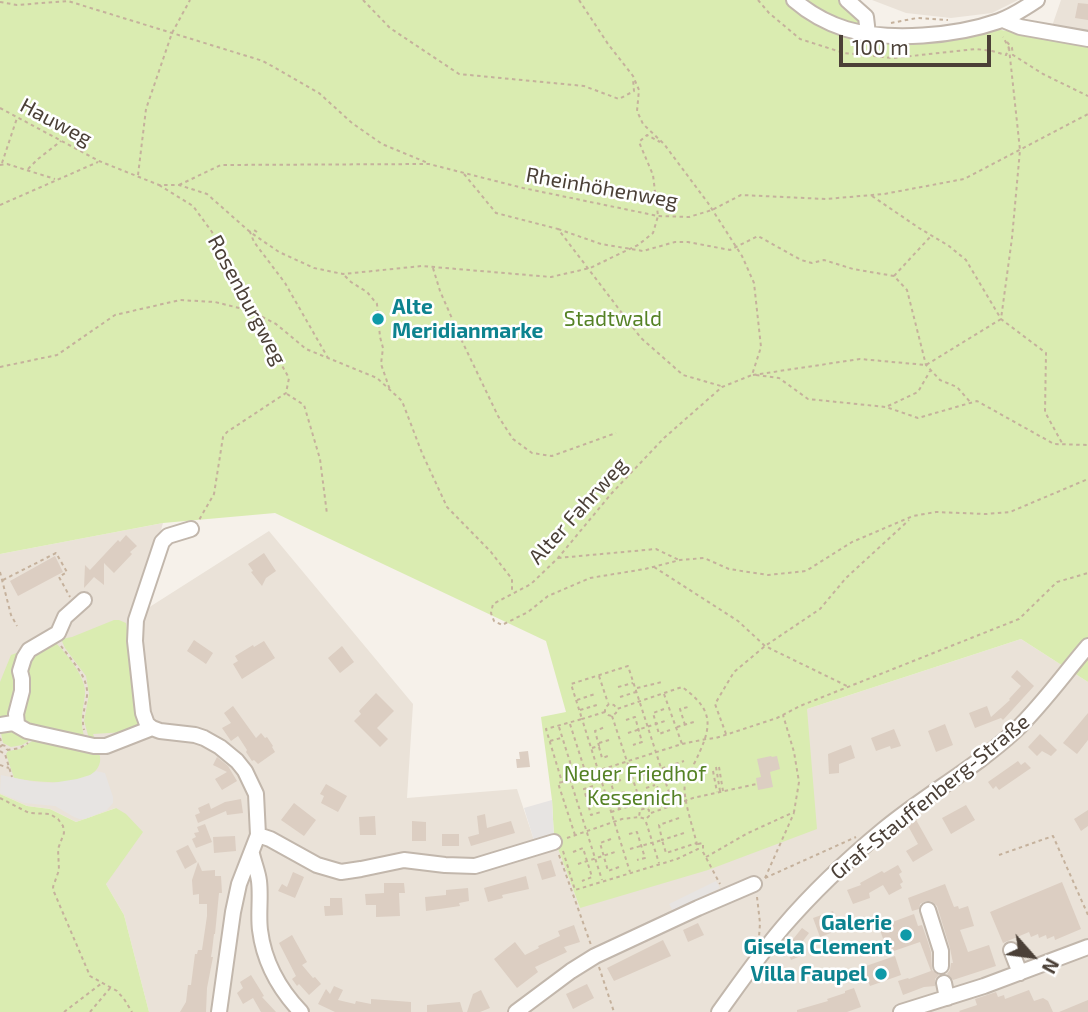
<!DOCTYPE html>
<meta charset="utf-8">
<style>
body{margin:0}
#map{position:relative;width:1088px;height:1012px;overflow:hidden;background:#f6f1ea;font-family:"Exo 2",sans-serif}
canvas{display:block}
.north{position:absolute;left:997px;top:921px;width:70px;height:70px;-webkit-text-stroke:5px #fff;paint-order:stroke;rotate:118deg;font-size:19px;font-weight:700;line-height:28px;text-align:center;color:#4b4037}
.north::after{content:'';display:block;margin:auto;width:24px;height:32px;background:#4b4037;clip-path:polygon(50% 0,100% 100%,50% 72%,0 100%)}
.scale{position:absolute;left:839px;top:35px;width:152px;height:32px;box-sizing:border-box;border:4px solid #4b4037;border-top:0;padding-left:9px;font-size:21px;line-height:24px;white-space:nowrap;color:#4b4037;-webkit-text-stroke:5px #fff;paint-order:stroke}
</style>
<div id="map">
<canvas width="1088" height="1012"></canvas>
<div class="north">N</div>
<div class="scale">100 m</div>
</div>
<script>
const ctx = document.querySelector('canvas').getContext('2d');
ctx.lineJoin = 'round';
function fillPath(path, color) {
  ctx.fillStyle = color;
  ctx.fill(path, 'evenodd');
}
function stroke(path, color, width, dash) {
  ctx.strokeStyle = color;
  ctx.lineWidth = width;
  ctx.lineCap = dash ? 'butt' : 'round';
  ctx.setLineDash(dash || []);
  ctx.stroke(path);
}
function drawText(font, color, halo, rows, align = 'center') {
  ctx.font = font + ' "Exo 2",sans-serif';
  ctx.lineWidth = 5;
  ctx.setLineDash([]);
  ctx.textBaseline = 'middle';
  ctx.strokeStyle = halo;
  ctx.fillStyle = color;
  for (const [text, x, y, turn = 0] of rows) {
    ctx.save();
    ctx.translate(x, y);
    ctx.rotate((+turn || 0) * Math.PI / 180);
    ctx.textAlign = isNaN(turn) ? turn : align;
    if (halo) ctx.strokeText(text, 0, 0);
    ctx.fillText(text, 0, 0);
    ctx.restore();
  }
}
const residential = new Path2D(`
 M872,0H1018L992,13L951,18L906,13Z
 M1061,0H1088V35L1051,29Z
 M163,523L137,615L269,531L413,704L407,798L517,789L535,843L554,838L580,908L807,709L1021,639L1088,682V1012H149L124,915L106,884L116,808L76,822L50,809L27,806L0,794V554Z`);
const green = new Path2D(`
 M0,0H838L859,18L870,42H924L995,29L1088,44V682L1021,639L807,709L817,829L708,870L580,908L554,838L552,800L541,717L566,712L546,641L275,513L163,523L0,554Z
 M114,620H119L126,623L140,731L93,734L96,742H90L84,721L89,694L86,676L65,648L61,639L72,637Z
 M55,642C66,653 87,678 85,694C83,712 79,720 85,739L22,725L27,657Z
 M22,651L13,715L0,722V682L11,655Z
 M9,726L32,739L22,745L11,747L3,743L0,728Z
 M40,736L93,749C99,753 101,755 100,762C94,790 34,782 14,778L6,754L8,751L20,749Z
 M0,794L27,806L50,809L76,822L116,808L126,814L143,832L106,884L124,915L149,1012H0Z`);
const parking = new Path2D(`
 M96,771L105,773L113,797V803L107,810L85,819H79L74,817L55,806L24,803L0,793L1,775L34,782L52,783L77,779L90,775Z
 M552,800L554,838L535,844L524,808Z
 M716,881L720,888L673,911L669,904Z`);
const building = new Path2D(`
 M1078,3L1088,4V20L1075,18Z
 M126,535L137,546L130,552L132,554L114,573L104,563V585L94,577L84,588L85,565L90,570L118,540L120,542Z
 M264,553L276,571L266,578L262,586L251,572L253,571L248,564Z
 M55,556L63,572L18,596L10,581Z
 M194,640L213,653L206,664L187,651Z
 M264,641L275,658L242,679L233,664L238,661L235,656L253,645L254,647Z
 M342,646L354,662L340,673L328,658Z
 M1017,670L1034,686L1003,720L1001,718L975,728L969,713L987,706L991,717L1010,700L1009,699L1021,686L1011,677Z
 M376,693L394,711L377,728L388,739L380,747L354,721L361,714L359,711Z
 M233,706L256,738L261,733L265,738L267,737L273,746L272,747L275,752L258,764L254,760L252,761L246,752L247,750L238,736L231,741L222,728L231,723L224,713Z
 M1088,713V740L1077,754L1063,743Z
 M945,724L953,745L936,752L928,731Z
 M894,729L901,746L891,749L890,746L876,751L871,738Z
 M1040,734L1057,750L1051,756L1042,751L1037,756L1028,747Z
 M851,745L855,758L839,764V773L829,774L828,754Z
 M528,751L530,767L517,768L516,759H520L519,752Z
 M771,756L772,757L777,756L780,769L770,772L773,787L758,790L756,778L761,777L757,759Z
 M217,757L228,766L237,781L222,790L215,779L227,772L213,765Z
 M1018,761L1021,765L1025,762L1031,768L999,790L996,786L993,789L988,782Z
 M326,784L347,796L338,812L321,803L324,796L320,794Z
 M241,799L243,813L227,815L226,811L198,823L195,815L200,813L198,808L209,803L211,809L225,802Z
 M294,803L316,820L304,836L281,820Z
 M966,805L975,820L951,834L942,818Z
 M1088,810V826L1081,831L1074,819Z
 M485,814L487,828L511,821L515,833L471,846L468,837L479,834L477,816Z
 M375,816L376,835H360L359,817Z
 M915,818L933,850L913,862L906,851L918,844L907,824Z
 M412,821L426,822V841H412Z
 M205,824L212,842L196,848L192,839L196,837L194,833L199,832L197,827Z
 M442,834H459V846H442Z
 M235,836L236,851L214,853L213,837Z
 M188,845L197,862L185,869L176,851Z
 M551,860L556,876L542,880L537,864Z
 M198,862L202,871L215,870V876H221L222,893H219L215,934H214L212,951L211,957H213L207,988L206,1012H180L186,1002L188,985H191L195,954H197L198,950H202L207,916V904H199V894L193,895L192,880Z
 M898,865L902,872L899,874L903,882L900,884L902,888L889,895L883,885L869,893L870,898L853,904L847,890L861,885L860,883L882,871L884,873Z
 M293,872L304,877L295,898L278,891L282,884L287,887Z
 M526,876L529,889L502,895L503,898L488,902L484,888Z
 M1062,882L1081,929L1055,940L1054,936L1047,939L1046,935L1039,938L1038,934L1031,937L1029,932L1003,943L990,912Z
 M384,883H404L405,893H399L400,916L376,917V905H366L365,894L384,893Z
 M945,884L954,907L958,906L959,909L968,906L974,926L960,930L968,952L989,945L996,966L953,980L947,974L950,970L951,963H953L950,948L937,906L931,901H926L920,904L919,909L912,911L908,898Z
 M468,888L469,901L459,903L460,906L426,911L425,897L446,895V890Z
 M330,898H342L343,915L325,916L324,906H330Z
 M833,911L839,930L820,937L813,918Z
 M914,914L918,926L922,925L928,942L931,952L932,970L939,975L935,979V986L924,987L903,995L898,981L908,978L909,979L931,971L920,942L888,953L879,927Z
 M698,923L704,935L688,942L683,930Z
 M574,925L580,942L564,947L567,952L535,967L538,972L517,988L494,959L515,942L525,955L539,948L538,946L560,936L558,931Z
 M802,928L809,933L799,946L803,955L791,960L786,948Z
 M292,935L307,962L302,965L313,978L315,977L321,984L309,995L299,984L297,986L292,979L296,976L279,943Z
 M663,940L671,956L614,981L607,968Z
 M895,956L901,975L870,986L868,981L863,982L859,977L862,973L865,972L863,967Z
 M251,975L264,996L262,997L276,1012H261L253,998L243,1004L237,993L243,988L240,982Z
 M587,984L594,998L573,1009L566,994Z
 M334,986L343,990L338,1000L355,1004L356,1001L371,1004V999L411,1002V1012H335L318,1004L326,989L330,994Z
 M854,988L861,1007L847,1012H797V1010L828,1001L827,999L845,993V991Z
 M481,990L490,1008L480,1012H467L473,994Z
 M1029,990L1034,1001L1043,998L1048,1001L1053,1012H960L959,1011L977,1005L975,999L996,992L998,997L1004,995L1005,999Z
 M1088,1000V1012H1059Z
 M460,1002L463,1012H427V1005Z`);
const path = new Path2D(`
 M363,0L390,28L459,74L584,86L619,99L634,91L633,79
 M579,0L608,44L633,76L639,90L637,111L643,124L664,144L708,203L742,256L754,283L761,347L752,375L722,387L664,438L611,494L558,558L531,584L493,604L491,613L494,621L502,625L528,612L548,596L590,578L645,569L680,560L704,558L729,569L768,575L806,571L852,542L913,516L936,512L986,514L1010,512L1088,479
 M758,0L769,13L800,39L844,53L893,58L976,49L992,51L1006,55L1009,48L1003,37
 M0,2L17,5L68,1L263,61L319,93L352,123L382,144L428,163
 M891,23L917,18L948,20
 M1007,42L1012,48L1013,55L1043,74L1088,96
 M0,108L99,161L159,185H179L207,194L250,232L279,252L314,268L343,274L422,266L551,277L590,268L638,245L653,233L658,216L653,175L639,142L647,135L660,142
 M2,163L17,118
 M0,165L7,164L55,179
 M28,169L38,159L61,141
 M464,174L496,213L558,229L641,338L683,375L721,386
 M138,175L146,109L172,33L190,0
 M159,185L193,206L212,232L251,311L289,378L286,393L227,432L223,437L214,494L199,520
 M179,185L221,165L429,164L523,188L658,216L689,217L712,210L741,195L826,199L884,194L964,179L1088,114
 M872,196L919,228L949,246L966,260L1001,319L1046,353L1045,412L1062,443
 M0,205L98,162
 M558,229L601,244L643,251L675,242H688L730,250L758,236L801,260L812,263L824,260L853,269L894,276L907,290L926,365L940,380L957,387L971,403
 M257,232L254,230L250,232L254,242L285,283L328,358
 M433,268L440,291L461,339L498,416L513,439L532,453L552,456L616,433
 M345,276L351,282L367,292L377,304L380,337L383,348L381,364L390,390
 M894,276L931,236
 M0,367L57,355L115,315L180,300L215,302L251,311L276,324L306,349L377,378L402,401L422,453L447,507L491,552L512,579V592
 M753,375L860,359L926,365L1001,319L1012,238L1020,150L1009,48
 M756,375L779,378L808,399L886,407L918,418L977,401L1054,444L1088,445
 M287,394L304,405L320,459L327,514
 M888,406L918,392L930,371
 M558,558L656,549L679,560
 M654,567L738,621L765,646L847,686
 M0,572L11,615L17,626
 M3,580L56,553L67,572L59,577L70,597
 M61,646C71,660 89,677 87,696C85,708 81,717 84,730
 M599,676L608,703
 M618,687L633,683
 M637,688L662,682
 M664,694L682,744
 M620,697L636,692
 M577,700L595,694
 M664,709L653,713L659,734L670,730
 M580,710L597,705
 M605,712L582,719L630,872
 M612,716L642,807
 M626,720L635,717L642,742L633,745
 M570,724L586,774
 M685,725L680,709L688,707
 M559,727L575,778
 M677,727L697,721
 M628,733L668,720
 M726,734L715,704L734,672L765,646L820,609L846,578L909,520
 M550,741L561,738
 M599,743L609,740
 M2,745L6,746L7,750
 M0,747L2,745L0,738
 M599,747L602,758L611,755
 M592,748L599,746L595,731L605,727
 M7,750L20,748L28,743
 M0,751L5,754L12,777
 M0,765L9,768
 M716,767L720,791
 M719,767L723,791
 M713,771L717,792
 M653,773L660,796L654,799
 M642,775L684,761
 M570,779L602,880
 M562,782L682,744L706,739L716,738L777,718L800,706L1019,619L1057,582L1088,573
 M593,786L584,789L591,815L601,812
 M646,788L655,785
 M615,795L625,792
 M0,798L29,813L50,814L58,819L63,826L64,833L58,849L59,870L53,887L54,892L90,976L117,991L124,999L132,1012
 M589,801L597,799
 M619,809L611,783L621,780
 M611,812L630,806
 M651,813L693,798L757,784
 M679,818L659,825L662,840L684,833
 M646,822L659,863
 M629,834L637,832L645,858L637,860
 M575,835L558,783L562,782L546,729L582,719L571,684L628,666L673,805
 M567,838L622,819L639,817L646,819L649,816V810L646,808L640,810L639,817
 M611,839L600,843L608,871L619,867
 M698,844L703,843V852L720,884
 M630,849L662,840L666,853L697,843
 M563,851L575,890L677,859L698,849C695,833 682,798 685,784C686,777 692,770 694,764C711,729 717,712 682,687L617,709L616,713L612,716L608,715L605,712V708L609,704L614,705L617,709
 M573,852L583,848L592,877L582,881
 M559,855L591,945
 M999,855L1053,836L1088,915
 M706,857L748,833L794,812L799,782L794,752L783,715
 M578,864L615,852
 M765,878L856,837
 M765,878L794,813
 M757,897L760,923L759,937
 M599,967L614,1012
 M64,1012L102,983
 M90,1012L111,987`);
const minor = new Path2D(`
 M794,0C809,13 827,23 846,29C890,42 956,36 999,21C1013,16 1025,8 1037,0
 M847,0L866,17L868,34
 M1003,20L1020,27L1088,39
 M191,529L168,536L162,542L136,620L135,641L143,713L147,724L152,728L160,731L195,735L204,738L220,747L237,761L245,771L256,794L258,835L239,884L233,912L219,1012
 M17,724L16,714L22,691V679L20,671L24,658L29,650L58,633L65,617L84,600
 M0,725L13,723L27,731L40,734L94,746H106L152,728
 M258,835L270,839L317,865L341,872L361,869L404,860L445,865L475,866L554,842
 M252,854C254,863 258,872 259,881C261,897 258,914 260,930C264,962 279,989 301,1012
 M928,910L941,951V966
 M1011,950L1020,973
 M944,983L947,998
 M516,1012L571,971L595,956L698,908L754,884
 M719,1012C740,983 760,954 783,927C813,892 848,859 883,830C925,795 975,768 1015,731C1042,705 1064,674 1088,646
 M901,1012L984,986L1088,947`);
const markers = [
 [378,319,7,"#0f9aa8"],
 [906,935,7,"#0f9aa8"],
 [881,974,7,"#0f9aa8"]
];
const streetNames = [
 ["Hauweg",56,122,28],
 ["Rheinhöhenweg",602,188,10],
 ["Rosenburgweg",247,300,62],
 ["Alter Fahrweg",578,511,-48],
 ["Graf-Stauffenberg-Straße",930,797,-39]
];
const cultureNames = [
 ["Alte",392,307,"left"],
 ["Meridianmarke",392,331,"left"],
 ["Galerie",892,923],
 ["Gisela Clement",892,947],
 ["Villa Faupel",867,974]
];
const parkNames = [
 ["Stadtwald",613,319],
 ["Neuer Friedhof",635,774],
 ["Kessenich",635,798]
];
fillPath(residential, '#eae2d8');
fillPath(green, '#daecb1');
fillPath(parking, '#e7e4e2');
fillPath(building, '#dccec2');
stroke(minor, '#c2b7ac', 18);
stroke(path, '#c5b19c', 2, [3.5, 3.5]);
stroke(minor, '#fff', 14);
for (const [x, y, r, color] of markers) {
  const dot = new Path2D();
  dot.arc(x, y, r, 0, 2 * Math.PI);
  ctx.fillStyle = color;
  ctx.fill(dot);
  stroke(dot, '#fff', 2.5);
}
drawText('21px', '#4b4037', '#fff', streetNames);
drawText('bold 21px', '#0d838f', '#fff', cultureNames, 'right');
drawText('21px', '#558225', '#fff', parkNames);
</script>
